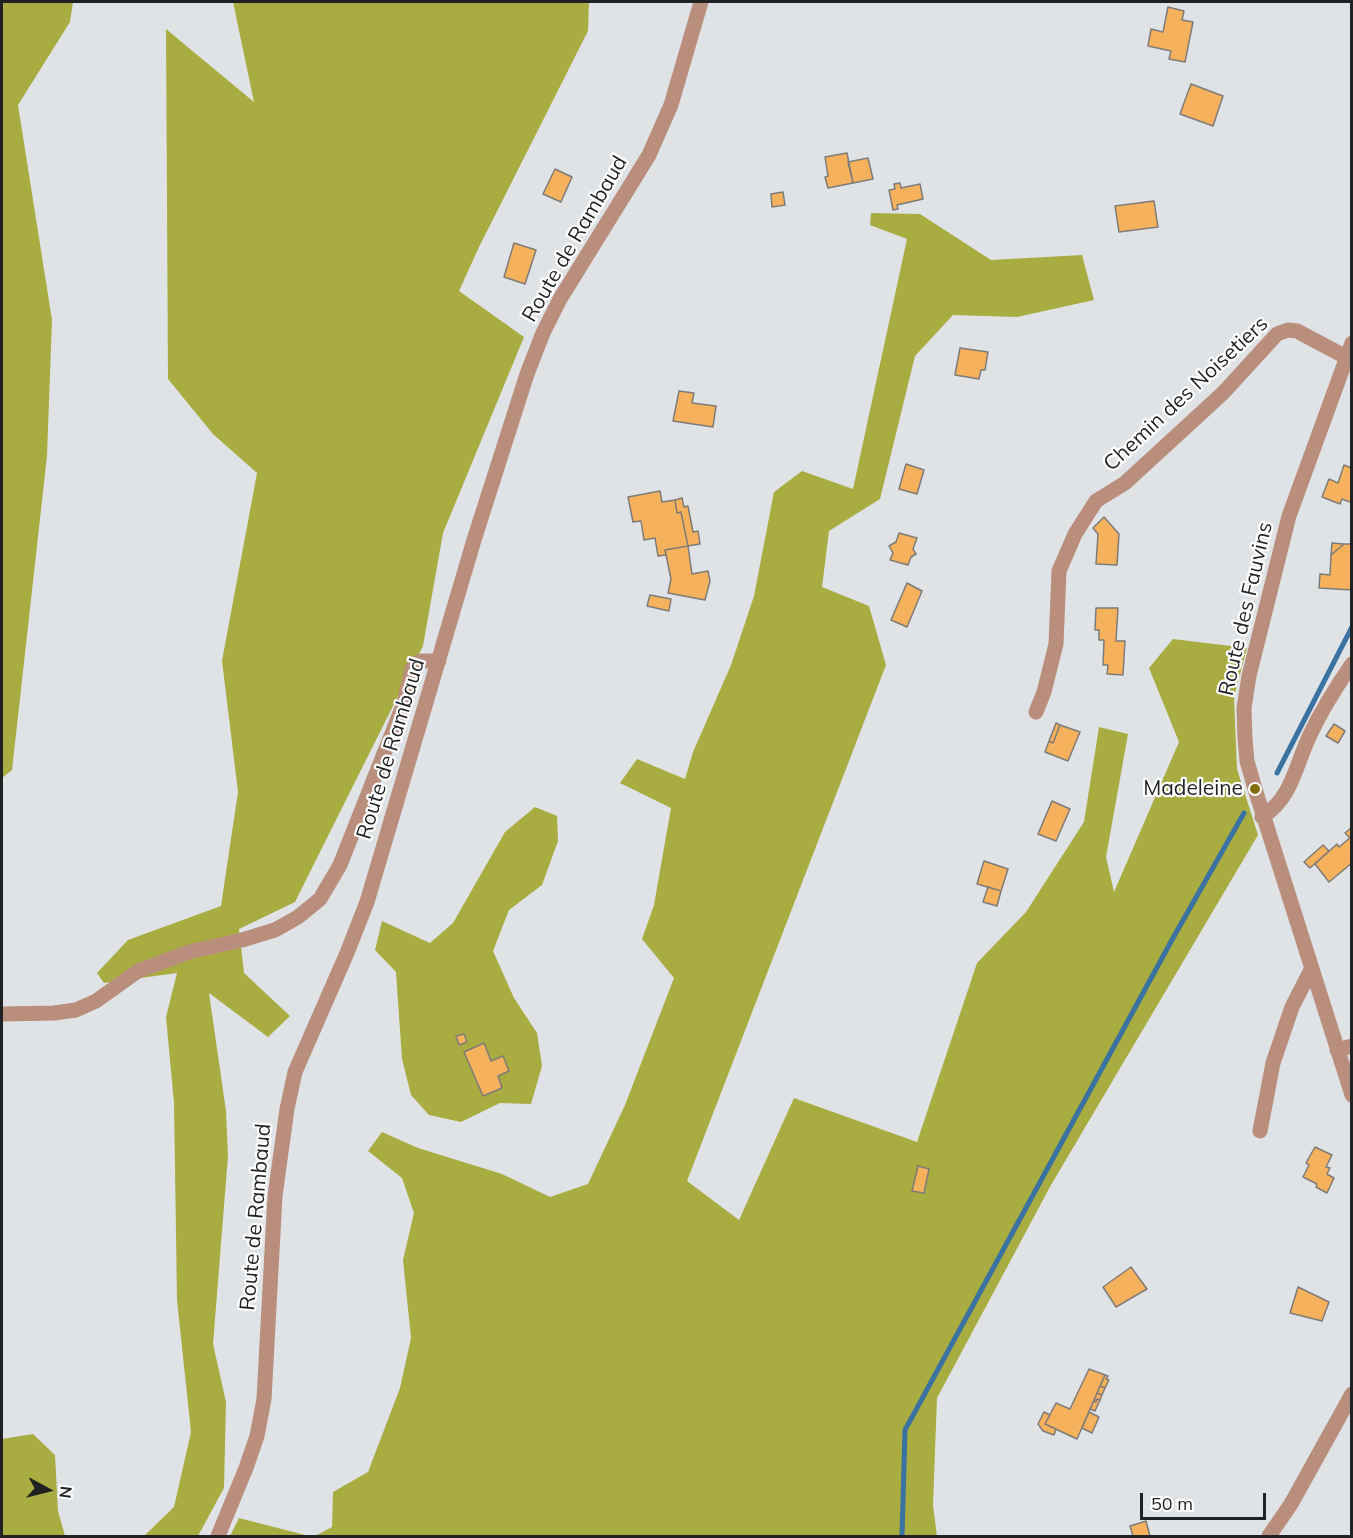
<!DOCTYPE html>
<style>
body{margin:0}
#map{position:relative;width:1353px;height:1538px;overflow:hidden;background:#dfe3e6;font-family:Mulish,sans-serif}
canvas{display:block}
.frame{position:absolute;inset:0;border:3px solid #1f2122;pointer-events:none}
.north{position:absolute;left:18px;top:1460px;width:60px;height:60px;-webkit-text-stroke:4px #fff;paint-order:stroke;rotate:97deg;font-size:16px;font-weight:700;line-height:24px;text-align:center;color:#1f2122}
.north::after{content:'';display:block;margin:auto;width:21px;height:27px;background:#1f2122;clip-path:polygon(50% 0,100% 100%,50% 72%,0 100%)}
.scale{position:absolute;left:1140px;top:1493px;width:126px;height:27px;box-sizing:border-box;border:3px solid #1f2122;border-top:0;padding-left:8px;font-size:18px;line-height:21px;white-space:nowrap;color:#1f2122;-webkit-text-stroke:4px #fff;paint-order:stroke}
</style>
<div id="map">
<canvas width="1353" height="1538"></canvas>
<div class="frame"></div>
<div class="north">N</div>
<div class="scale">50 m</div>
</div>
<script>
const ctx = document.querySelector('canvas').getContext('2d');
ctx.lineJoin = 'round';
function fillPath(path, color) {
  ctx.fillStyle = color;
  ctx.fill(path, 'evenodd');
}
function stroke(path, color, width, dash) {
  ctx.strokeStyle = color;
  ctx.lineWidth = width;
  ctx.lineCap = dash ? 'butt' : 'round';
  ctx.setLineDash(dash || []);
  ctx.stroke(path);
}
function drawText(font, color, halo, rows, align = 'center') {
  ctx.font = font + ' Mulish,sans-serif';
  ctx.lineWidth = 4.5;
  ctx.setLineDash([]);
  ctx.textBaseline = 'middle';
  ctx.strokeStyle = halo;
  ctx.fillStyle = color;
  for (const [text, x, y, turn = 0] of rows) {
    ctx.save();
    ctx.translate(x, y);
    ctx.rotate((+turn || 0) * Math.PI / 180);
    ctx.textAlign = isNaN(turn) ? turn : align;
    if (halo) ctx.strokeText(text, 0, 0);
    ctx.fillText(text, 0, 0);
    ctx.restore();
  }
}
const forest = new Path2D(`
 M2,2H73L70,22L18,105L52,320L47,456L12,770L2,778Z
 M233,2H589L588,31L479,247L459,291L524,337L443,533L423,646L295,902L239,929L244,973L290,1016L268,1037L209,993L226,1111L228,1156L213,1344L226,1402L224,1488L198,1536H144L174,1507L191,1432L177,1300L174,1103L166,1017L177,973L104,983L97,973L128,940L221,906L238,792L222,661L257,473L213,434L168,379L166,29L254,102Z
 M871,213L920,214L991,260L1082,255L1094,300L1017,317L953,315L915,356L880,499L829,531L822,587L869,606L886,665L687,1181L739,1220L794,1098L917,1142L977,963L1026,912L1084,822L1099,727L1128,734L1106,857L1114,892L1179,742L1149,668L1173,639L1247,648L1234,697L1237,769L1258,835L1051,1185L937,1398L933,1505L937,1536H315L332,1527L333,1492L368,1472L400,1388L411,1338L403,1260L414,1213L402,1178L368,1151L382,1132L418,1148L502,1174L550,1197L588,1184L625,1105L674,978L642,939L654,905L671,808L620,783L637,759L685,779L693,752L731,665L754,596L774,492L802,471L853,489L907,239L870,225Z
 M535,807L557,816L558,841L542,885L509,910L493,951L514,998L537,1033L542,1066L531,1104L500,1103L461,1122L429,1115L411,1095L402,1059L396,972L375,950L382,921L430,943L453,923L505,832Z
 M33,1434L55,1455L58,1511L65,1536H2V1439Z
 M239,1518L309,1536H230Z`);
const stream = new Path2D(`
 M1277,773L1352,627
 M902,1536L905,1430L1173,938L1244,813`);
const building = new Path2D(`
 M1168,7L1184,11L1182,20L1193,22L1185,62L1169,59L1171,51L1148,46L1151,29L1163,32Z
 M1191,84L1223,96L1213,126L1180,114Z
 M847,153L853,183L828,188L825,177L828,176L825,157Z
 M868,158L873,179L853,183L848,162Z
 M555,169L572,177L561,202L543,194Z
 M900,183L901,188L920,184L923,199L897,205L898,209L893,210L889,190L895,189L894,184Z
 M783,192L785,205L772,207L771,194Z
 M1154,201L1158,227L1119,232L1115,206Z
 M514,243L536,250L525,284L504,277Z
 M960,348L988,352L985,370H981L979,379L955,375Z
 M679,391L694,393L692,403L716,406L713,427L673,421Z
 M906,464L924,470L917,494L899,489Z
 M1344,465L1352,468V498L1350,502L1342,499L1340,504L1322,497L1329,479L1338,483Z
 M660,491L662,502L675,500L677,513L681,512L688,546L665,550L666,555L658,556L655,538L644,540L641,521L633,522L628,497Z
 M682,498L684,507L688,506L693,532L698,531L700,544L688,546L681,512L677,513L675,500Z
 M1104,517L1119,534L1117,565L1096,564L1098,534L1093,528Z
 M899,533L917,538L913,549L916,554L911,557L908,565L890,560L893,553L889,546L896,542Z
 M1332,543L1344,544L1331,555Z
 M1344,544H1352V590L1319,588L1320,574L1330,575L1331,555Z
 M688,546L692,574L708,571L710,581L705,600L668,593L671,579L665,550Z
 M907,583L922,591L907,627L891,620Z
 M650,595L671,599L669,611L647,606Z
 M1096,608H1118L1116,641H1125L1123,675L1107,674L1108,665H1103L1104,640H1099V630H1095Z
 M1056,723L1060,725L1053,743L1049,741Z
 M1334,724L1345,731L1338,743L1326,736Z
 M1060,725L1080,732L1068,761L1045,752L1049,741L1053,743Z
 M1052,801L1070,809L1056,841L1038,834Z
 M1352,827V836L1350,838L1345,833Z
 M1352,836V863L1329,882L1315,864L1337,844L1339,847Z
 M1323,845L1329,851L1310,868L1304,862Z
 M984,861L1008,869L1001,891L977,884Z
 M988,887L1001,891L997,906L983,902Z
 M464,1034L467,1042L459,1045L456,1036Z
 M484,1043L491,1061L503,1056L509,1071L498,1076L502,1088L483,1096L464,1052Z
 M1315,1147L1332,1155L1326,1167L1330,1168L1327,1174L1334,1178L1327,1193L1316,1187L1317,1184L1303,1177L1309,1165L1306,1163Z
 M918,1166L929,1169L924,1193L912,1191Z
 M1131,1267L1147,1289L1116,1307L1103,1287Z
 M1298,1287L1329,1302L1322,1321L1290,1313Z
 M1089,1369L1105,1375L1077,1439L1045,1424L1056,1403L1070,1409Z
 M1105,1375L1108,1376L1106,1379L1109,1380L1105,1388L1100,1386Z
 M1100,1386L1105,1388L1102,1395L1097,1393Z
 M1097,1393L1102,1395L1100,1400L1097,1399L1096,1402L1094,1401Z
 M1097,1399L1100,1400L1095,1411L1090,1409L1094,1401L1096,1402Z
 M1044,1412L1050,1415L1045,1424L1056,1429L1054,1435L1043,1431L1038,1424Z
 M1089,1412L1099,1417L1092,1433L1082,1428Z
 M1146,1521L1150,1536H1133L1130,1526Z`);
const minor = new Path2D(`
 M1352,343L1289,516L1249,676L1244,708L1245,739L1247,761L1255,789L1352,1095
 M1036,712L1044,692L1056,644L1059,571L1075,534L1096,501L1125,483L1223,393L1277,334L1288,330L1297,331L1346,357
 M1262,817C1292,798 1295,767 1309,737C1321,711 1336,687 1352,664
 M2,1014L54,1013L76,1010L96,1001L138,971L189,952L242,940L275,930L298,917L320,899L340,865L404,703L412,669L420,661H439
 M1337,1050L1352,1046
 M1260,1131L1273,1063L1292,1007L1311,970
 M218,1536L246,1468L257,1436L264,1399L275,1196L287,1109L295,1072L347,953L367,902L474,540L527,374L543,333L560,299L649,155L671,105L701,2
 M1269,1536L1291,1504L1352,1394`);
const markers = [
 [1255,789,6,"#826e0b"]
];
const streetNames = [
 ["Route de Rambaud",575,239,-60],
 ["Chemin des Noisetiers",1186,394,-43],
 ["Route des Fauvins",1246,609,-77],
 ["Route de Rambaud",391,749,-73],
 ["Route de Rambaud",256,1217,-85]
];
const poiNames = [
 ["Madeleine",1243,789]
];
fillPath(forest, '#a9ac40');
stroke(stream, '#3a72a2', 5);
fillPath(building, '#f6b15c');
stroke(building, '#7e7b78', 1.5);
stroke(minor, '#b98e7d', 15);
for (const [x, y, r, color] of markers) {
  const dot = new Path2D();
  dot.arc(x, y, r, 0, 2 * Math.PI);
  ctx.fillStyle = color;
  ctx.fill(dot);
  stroke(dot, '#fff', 2);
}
drawText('21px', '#1f2122', '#fff', streetNames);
drawText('21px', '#1f2122', '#fff', poiNames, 'right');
</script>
